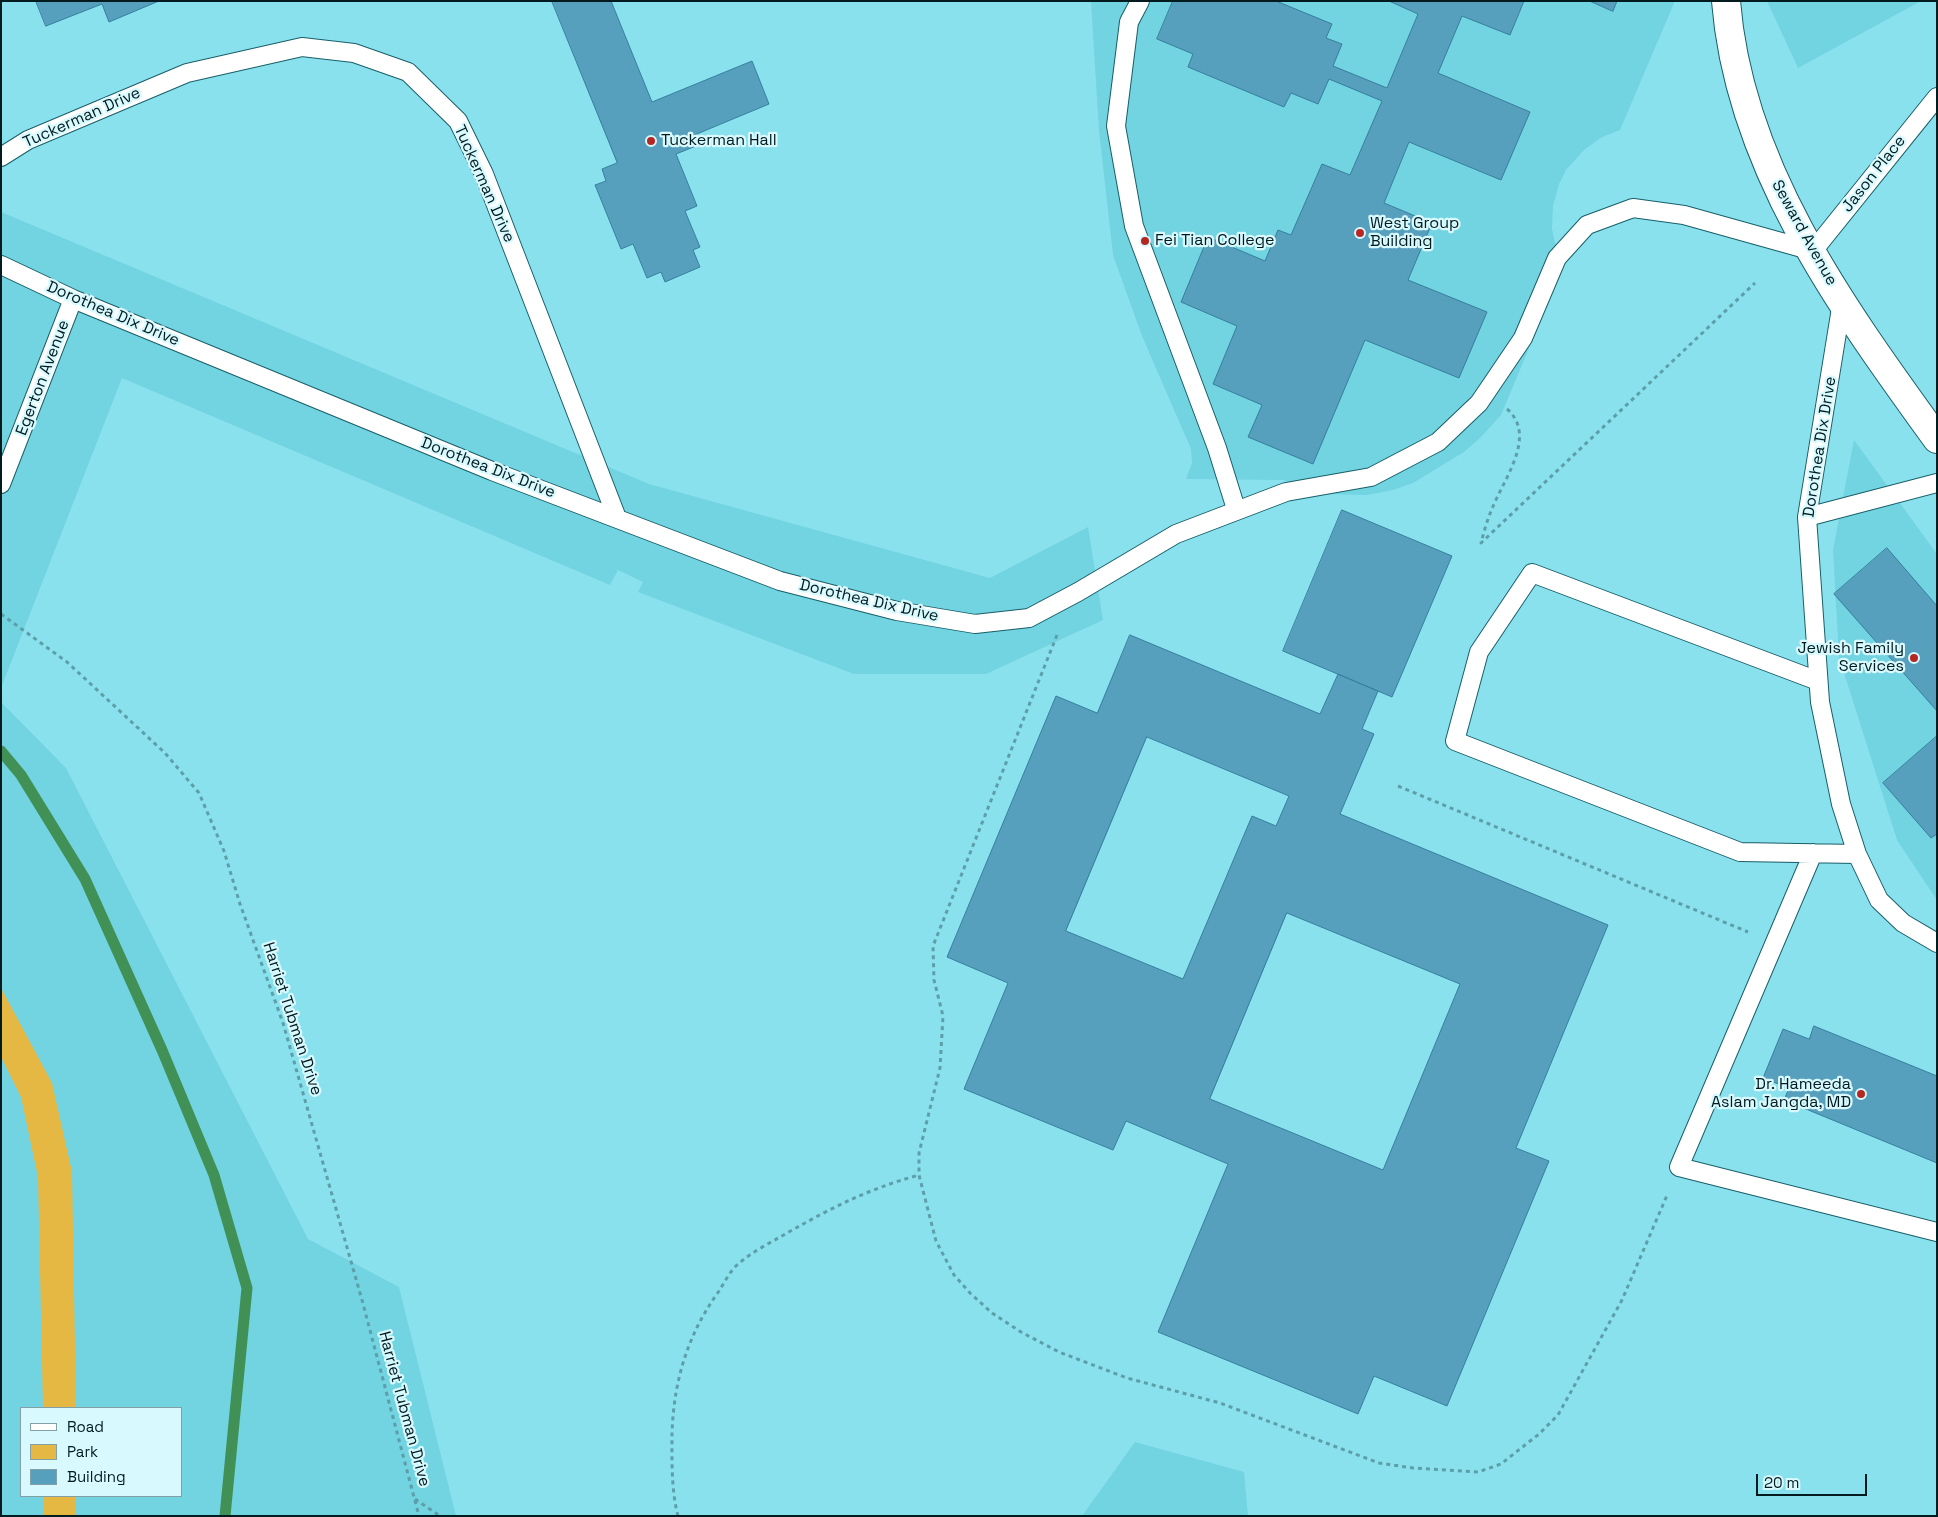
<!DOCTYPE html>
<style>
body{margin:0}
#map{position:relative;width:1938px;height:1517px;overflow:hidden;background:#8ae1ee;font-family:"Space Grotesk",sans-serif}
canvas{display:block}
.frame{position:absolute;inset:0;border:2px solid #011b1f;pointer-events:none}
.legend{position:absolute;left:20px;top:1407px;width:162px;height:90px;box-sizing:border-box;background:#d8f9fe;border:1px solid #82a0a5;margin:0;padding:6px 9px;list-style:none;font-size:15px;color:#011b1f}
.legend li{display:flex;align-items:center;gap:10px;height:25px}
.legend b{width:25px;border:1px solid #82a0a5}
.scale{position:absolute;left:1756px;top:1474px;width:111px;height:22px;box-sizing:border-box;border:2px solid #011b1f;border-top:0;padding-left:6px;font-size:15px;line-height:18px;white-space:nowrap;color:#011b1f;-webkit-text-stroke:4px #d8f9fe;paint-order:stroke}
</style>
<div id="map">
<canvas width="1938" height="1517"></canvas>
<div class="frame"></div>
<ul class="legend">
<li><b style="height:6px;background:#fff"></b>Road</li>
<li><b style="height:14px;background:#e5b844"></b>Park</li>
<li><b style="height:14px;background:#569fbd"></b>Building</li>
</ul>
<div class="scale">20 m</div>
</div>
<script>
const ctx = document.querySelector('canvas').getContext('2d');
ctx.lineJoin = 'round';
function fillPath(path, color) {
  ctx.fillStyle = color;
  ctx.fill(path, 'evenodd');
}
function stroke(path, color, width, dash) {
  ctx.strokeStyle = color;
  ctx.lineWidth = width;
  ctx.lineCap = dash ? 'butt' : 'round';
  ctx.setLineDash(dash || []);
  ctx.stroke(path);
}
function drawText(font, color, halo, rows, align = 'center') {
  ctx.font = font + ' "Space Grotesk",sans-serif';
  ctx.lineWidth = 4.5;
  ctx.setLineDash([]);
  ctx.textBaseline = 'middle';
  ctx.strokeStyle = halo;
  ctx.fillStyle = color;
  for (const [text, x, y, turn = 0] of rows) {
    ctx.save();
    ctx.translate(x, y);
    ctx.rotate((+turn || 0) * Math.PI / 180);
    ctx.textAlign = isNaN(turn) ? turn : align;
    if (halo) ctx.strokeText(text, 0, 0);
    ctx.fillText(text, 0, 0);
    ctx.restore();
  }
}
const built = new Path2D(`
 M1091,1H1675L1620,130L1602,137L1584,150L1566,170L1559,184L1553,206L1552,229L1556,247L1564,265L1501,415L1481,437L1464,452L1413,483L1393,490L1366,495L1324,494L1283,480L1186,479L1192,463L1191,449L1142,336L1113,255L1099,131Z
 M1767,1H1921L1798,68Z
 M1,212L649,484L990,578L1088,527L1103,620L986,674H854L638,592L643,582L618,570L610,585L122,378L1,688Z
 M1854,440L1937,554V900L1897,840L1839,657L1833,550Z
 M1,702L66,768L308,1239L399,1287L456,1516H1ZM21,1408H181V1496H21Z
 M1135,1442L1244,1472L1248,1516H1082Z`);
const green = new Path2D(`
 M1,988L52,1083L72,1172L76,1408H43L38,1177L21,1097L1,1057Z
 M43,1496H76V1516H43Z`);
const stream = new Path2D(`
 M1,751L21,775L85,879L162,1050L214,1175L247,1288L225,1516`);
const building = new Path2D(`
 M36,1H159L109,22L102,4L46,26Z
 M552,1H611L652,102L752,61L769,104L692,136L696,146L676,154L697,206L685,211L700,247L693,250L700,267L665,282L661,272L647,278L633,244L621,249L595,185L606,181L602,169L617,163Z
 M1173,1H1276L1332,24L1326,38L1342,44L1333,66L1387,88L1418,14L1389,1H1524L1510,35L1462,16L1438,73L1530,112L1501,180L1409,142L1384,203L1432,223L1408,280L1487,312L1459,378L1365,340L1313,464L1248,437L1262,405L1213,384L1237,326L1181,302L1208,237L1265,261L1278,230L1291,235L1322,164L1350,175L1382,101L1329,79L1318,104L1291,93L1284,107L1188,67L1193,54L1157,39Z
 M1590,1H1617L1613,11Z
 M1342,510L1452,556L1392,697L1283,651Z
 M1887,548L1937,606V711L1834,594Z
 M1130,635L1320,714L1338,674L1378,691L1362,729L1374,734L1340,814L1608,925L1516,1148L1549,1161L1447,1406L1374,1376L1358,1414L1158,1332L1228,1164L1126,1121L1113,1150L964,1089L1008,983L947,957L1056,696L1097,713ZM1147,737L1289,796L1276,826L1252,816L1183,979L1066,931ZM1287,913L1460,984L1383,1170L1210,1099Z
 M1937,736V834L1931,838L1883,783Z
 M1814,1026L1937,1076V1163L1784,1100L1789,1088L1763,1078L1783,1029L1809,1039Z`);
const path = new Path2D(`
 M1507,409C1538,436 1503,480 1492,509C1487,520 1484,532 1481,543L1755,283
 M1,614L67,662L165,753L199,793L224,851L240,904L283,1023L362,1300L419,1516
 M1057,635L933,946L934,980L943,1016L940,1068L919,1153V1175L936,1241L954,1275L970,1293L992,1313L1021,1332L1059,1352L1127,1378L1220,1403L1379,1463L1413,1468L1478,1472L1501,1464L1539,1434L1558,1415L1622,1300L1668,1193
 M1398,786L1748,932
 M415,1499L440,1516
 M678,1516C671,1490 672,1460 672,1433C674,1379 688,1334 719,1291C724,1283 729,1273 736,1266C751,1252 770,1243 787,1233C833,1207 868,1189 919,1175`);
const lane = new Path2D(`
 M1140,1L1129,22L1116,126L1134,226L1217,448L1236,509
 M1,157L28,140L187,73L302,47L354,53L408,72L458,121L484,174L617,518
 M1,265L73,299L492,471L780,581L897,611L975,624L1029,618L1078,592L1176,534L1286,492L1371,477L1438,442L1479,403L1523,338L1557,258L1587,225L1633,208L1684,215L1813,251L1937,97
 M1842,302L1807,517L1820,702L1841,804L1857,854L1879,900L1903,923L1937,943
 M1,484L73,299
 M1807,517L1937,483
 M1818,681L1532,573L1479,652L1455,741L1740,852L1857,854
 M1813,853L1679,1167L1937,1232`);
const street = new Path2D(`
 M1726,1C1739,167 1843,309 1937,439`);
const markers = [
 [651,141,5,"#b62724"],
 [1360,233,5,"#b62724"],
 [1145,241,5,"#b62724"],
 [1914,658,5,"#b62724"],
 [1861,1094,5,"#b62724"]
];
const streetNames = [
 ["Tuckerman Drive",82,118,-24],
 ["Jason Place",1874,174,-52],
 ["Tuckerman Drive",484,184,66],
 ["Seward Avenue",1804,233,61],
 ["Dorothea Dix Drive",113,314,23],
 ["Egerton Avenue",43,378,-69],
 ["Dorothea Dix Drive",1820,447,-81],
 ["Dorothea Dix Drive",488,468,21],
 ["Dorothea Dix Drive",869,601,13],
 ["Harriet Tubman Drive",292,1019,72],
 ["Harriet Tubman Drive",404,1409,75]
];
const poiNames = [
 ["Tuckerman Hall",661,141],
 ["West Group",1370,224],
 ["Building",1370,242],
 ["Fei Tian College",1155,241],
 ["Jewish Family",1904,649,"right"],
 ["Services",1904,667,"right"],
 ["Dr. Hameeda",1851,1085,"right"],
 ["Aslam Jangda, MD",1851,1103,"right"]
];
fillPath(built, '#72d3e1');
fillPath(green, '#e5b844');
stroke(stream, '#419156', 11);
fillPath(building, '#569fbd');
stroke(building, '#35809d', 1);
stroke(lane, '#185f68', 20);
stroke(street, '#185f68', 30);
stroke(path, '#5c9fa9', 3, [4, 4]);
stroke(lane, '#fff', 18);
stroke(street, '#fff', 28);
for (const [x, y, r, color] of markers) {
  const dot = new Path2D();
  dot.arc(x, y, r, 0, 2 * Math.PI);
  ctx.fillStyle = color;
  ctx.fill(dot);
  stroke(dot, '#d8f9fe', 2);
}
drawText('16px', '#011b1f', '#d8f9fe', streetNames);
drawText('16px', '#011b1f', '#d8f9fe', poiNames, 'left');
</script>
